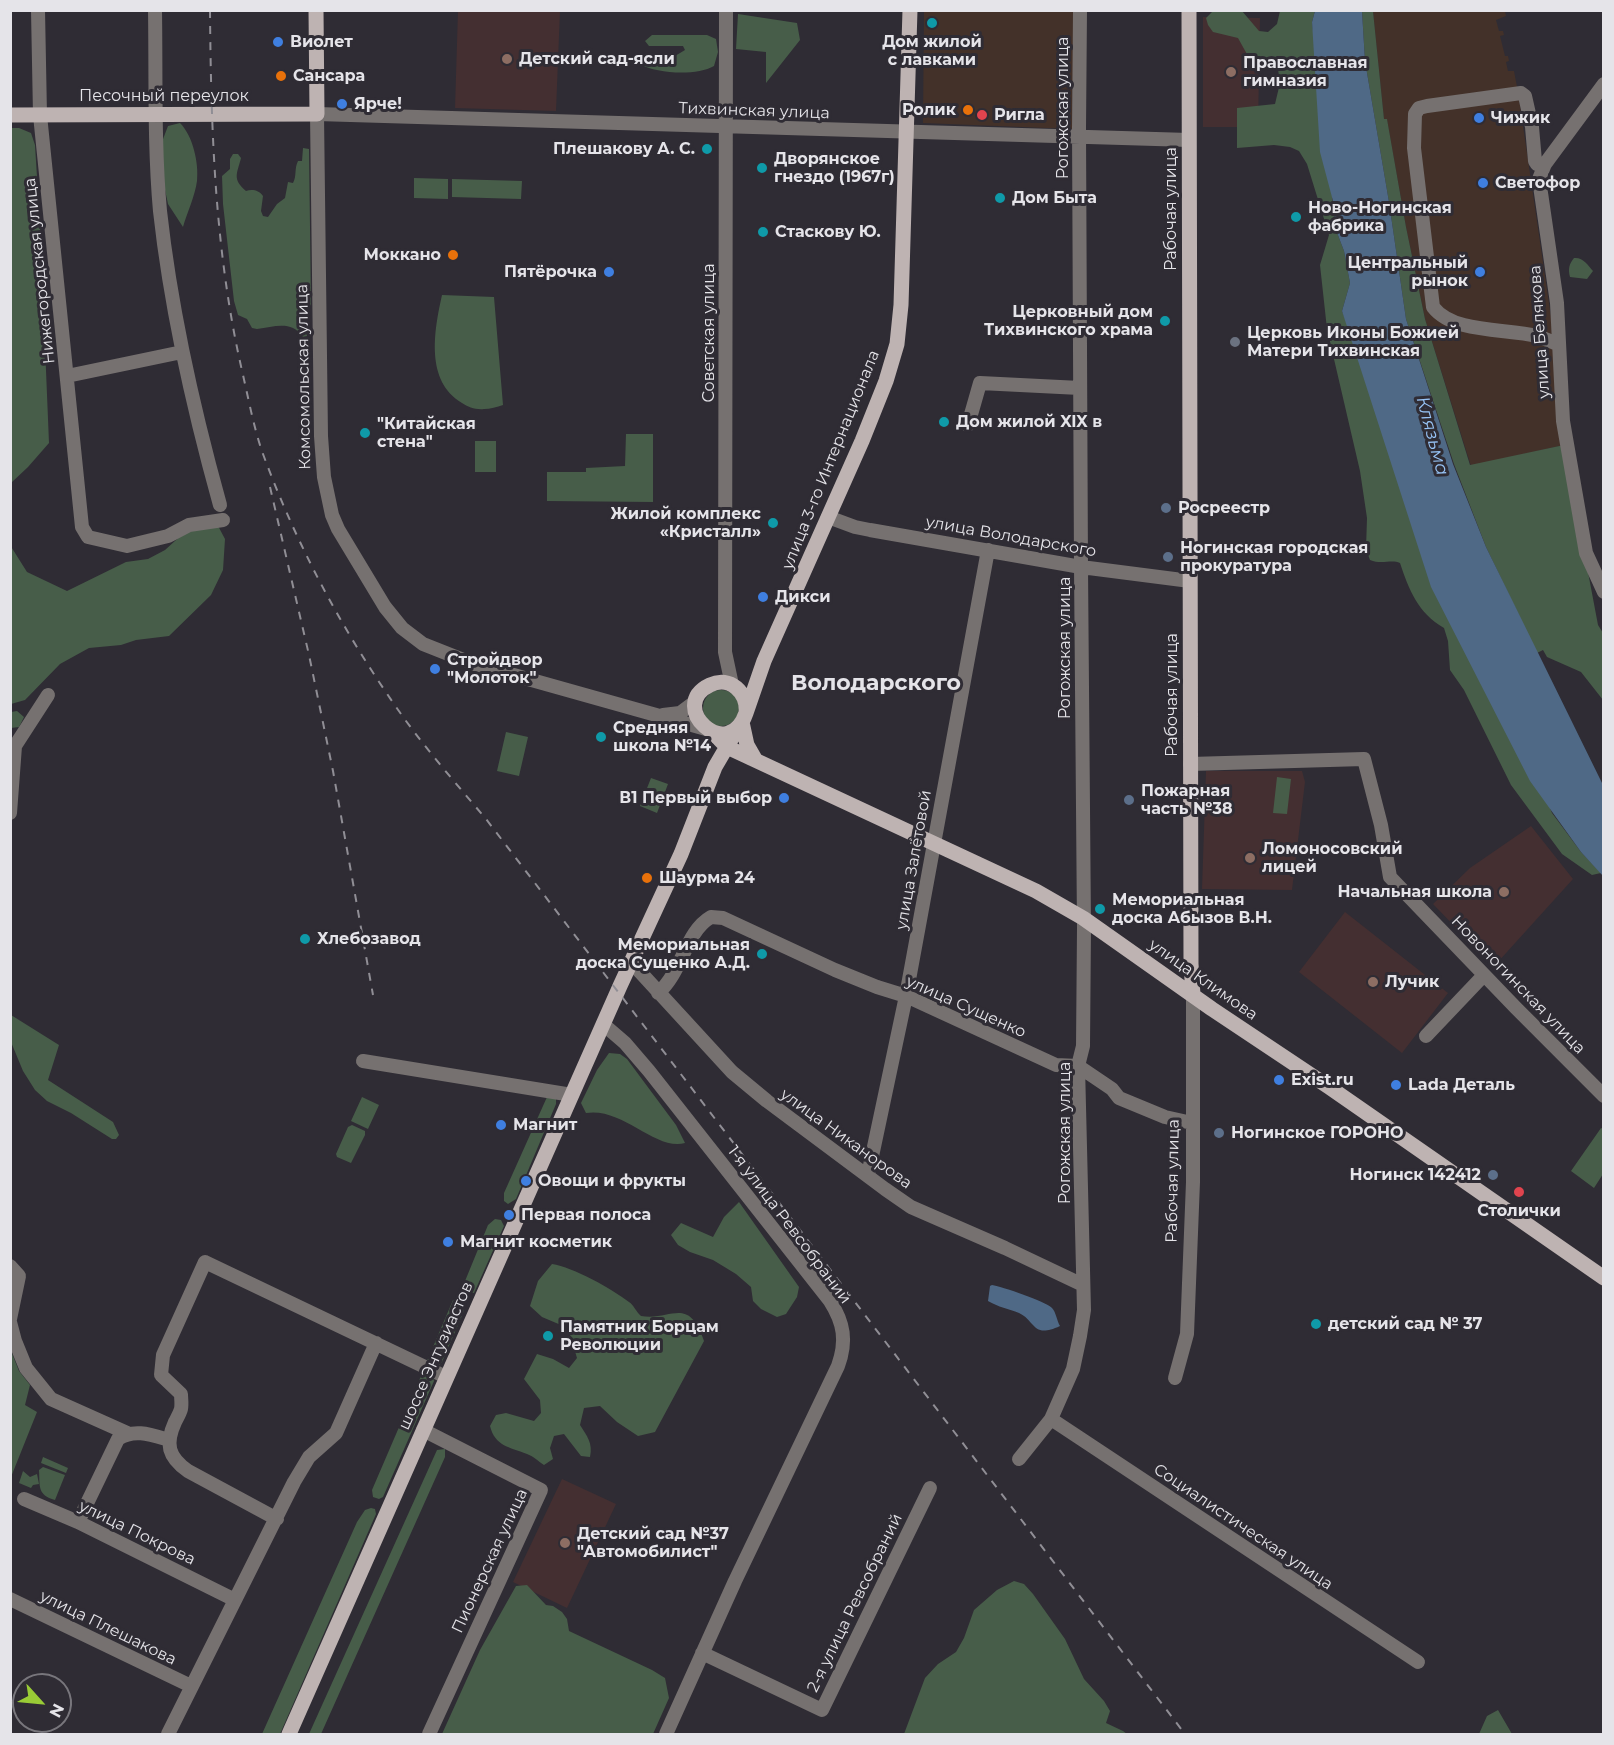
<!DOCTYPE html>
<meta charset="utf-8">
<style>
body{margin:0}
#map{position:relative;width:1614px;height:1745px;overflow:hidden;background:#2f2c34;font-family:Montserrat,sans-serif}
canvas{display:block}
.frame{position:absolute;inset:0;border:12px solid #e5e4e9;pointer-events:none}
.north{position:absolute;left:12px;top:1673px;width:60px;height:60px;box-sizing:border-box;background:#2f2c34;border:2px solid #78767c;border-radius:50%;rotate:117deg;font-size:16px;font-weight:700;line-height:24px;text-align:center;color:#e5e4e9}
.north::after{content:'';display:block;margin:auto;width:21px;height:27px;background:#99cb36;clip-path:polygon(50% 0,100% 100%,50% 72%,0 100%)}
</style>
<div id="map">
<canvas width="1614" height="1745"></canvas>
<div class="frame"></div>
<div class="north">N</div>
</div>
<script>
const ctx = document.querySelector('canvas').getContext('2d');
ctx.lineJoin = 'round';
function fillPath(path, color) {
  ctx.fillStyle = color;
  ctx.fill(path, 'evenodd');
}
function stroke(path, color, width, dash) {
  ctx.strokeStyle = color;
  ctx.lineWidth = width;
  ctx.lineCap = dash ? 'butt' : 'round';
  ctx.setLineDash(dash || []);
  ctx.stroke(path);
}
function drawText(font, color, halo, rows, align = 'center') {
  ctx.font = font + ' Montserrat,sans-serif';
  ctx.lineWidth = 6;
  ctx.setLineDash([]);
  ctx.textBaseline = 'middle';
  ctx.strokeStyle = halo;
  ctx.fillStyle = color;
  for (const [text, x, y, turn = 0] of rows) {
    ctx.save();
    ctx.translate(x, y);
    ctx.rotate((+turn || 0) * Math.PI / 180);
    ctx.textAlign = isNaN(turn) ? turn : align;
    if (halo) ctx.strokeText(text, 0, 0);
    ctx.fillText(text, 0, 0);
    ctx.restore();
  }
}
const commercial = new Path2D(`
 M924,11H1074L1072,129L923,123Z
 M1373,11H1505L1506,16L1496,20L1499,31H1503L1504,35L1500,36L1505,56H1508L1509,61L1506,62L1508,71H1514L1518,92L1551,317L1564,445L1471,466L1425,319L1406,227L1387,120H1384Z`);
const education = new Path2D(`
 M458,11H560L556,111L455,108Z
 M1203,17L1260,18L1258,127H1203Z
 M1206,771H1302L1305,782L1292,890L1202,889Z
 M1531,826L1573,879L1497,963L1461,933L1433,904L1470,868Z
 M1345,912L1448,993L1402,1053L1299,972Z
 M562,1479L616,1504L567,1608L513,1582Z`);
const green = new Path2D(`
 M1227,11H1242L1259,31L1268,32L1277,24L1280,11H1315L1312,22L1336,230L1344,251L1350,283L1342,311L1552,813L1581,852L1601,873L1592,875L1562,854L1511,785L1464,690L1450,670L1448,641L1444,628C1418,613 1409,590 1400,563C1391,559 1382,565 1370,560L1366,549L1367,518L1360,471L1327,329L1320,265L1329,235L1307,164L1299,151L1290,147L1274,145L1237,148V108L1275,104L1280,83L1278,69L1248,56L1238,38L1213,32L1208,25L1206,18L1212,12Z
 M1362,11H1373L1384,119H1387L1406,227L1425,319L1470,465L1564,445L1598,625L1603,633V700L1581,672L1547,657L1543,650L1537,653L1486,547L1454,464L1406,319L1389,202L1365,61Z
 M738,14L797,23L800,40L766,83V52L736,49Z
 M652,35H707L716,39L718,52L714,66C697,76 657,74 640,64L644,59L675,56L685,50L683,46H649L645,41Z
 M180,123C193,136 199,163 197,181C195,196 187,213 183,227L168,204L161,171L160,147L168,126Z
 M10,128H19L31,133L35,145L40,225L49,443L28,467L11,483Z
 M303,148L309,149L311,304L308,310L307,336L303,337C291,320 275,327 257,329L252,328L247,319L238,315L234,301L223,204L222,176L230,169V159L233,154H238L241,158C237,174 232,179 246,191C252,189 259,190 263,196L261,211L263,216L268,217L277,204L285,198L288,182L293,183C297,176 294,169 298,161H302Z
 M414,178L448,179V199L414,198Z
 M452,179L522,181L521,199L452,197Z
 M1574,258C1583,257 1588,265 1593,271L1587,279L1570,277C1568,269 1569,264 1574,258Z
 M442,295L494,297L503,405C497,407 490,409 484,409C476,410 468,407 462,403C425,381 434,331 442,295Z
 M626,434H653V502L547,501V472H586V468L625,466Z
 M475,441H496V472H475Z
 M217,524L225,539L223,570L211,595L169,636L136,640L121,645L89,648L60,664L25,700L11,704L10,545L27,572L67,591L126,562L148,559L165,550L186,531Z
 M703 708a18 18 0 1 1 36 0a18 18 0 1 1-36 0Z
 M17,711L24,717L19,727L11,728V712Z
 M506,732L528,737L519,776L497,771Z
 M1277,777L1291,779L1287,814L1273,813Z
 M651,778L668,784L657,813L640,806Z
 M11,1015L59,1045L48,1080L113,1122L119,1135L116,1139H112L71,1113L47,1101L35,1090L23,1071L11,1042Z
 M609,1053L620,1054L627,1059L676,1125L685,1143C655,1151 623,1107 586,1113L581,1103L597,1070Z
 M362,1097L379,1105L368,1129L351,1121Z
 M547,1097L556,1098V1104L516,1199L508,1204L504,1201V1193Z
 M352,1125L365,1131V1135L351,1163L337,1157L336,1154L348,1127Z
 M1601,1128L1603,1129V1174L1594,1188L1571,1171Z
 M739,1202L799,1287L797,1297L786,1314L777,1317L761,1309L753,1301L751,1287L736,1274L713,1260L690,1252L678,1245L671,1235L681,1223L713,1237L724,1217Z
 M495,1219L501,1220L504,1226L474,1293L466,1292L463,1286L488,1225Z
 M552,1264C573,1267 612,1289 629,1302C634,1305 636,1312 641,1316C672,1321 688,1295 704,1341L655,1432L638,1436L617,1422L600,1406L584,1408L580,1425C587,1436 593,1443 590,1457L581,1456L564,1434L554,1436L550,1448L553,1459L544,1465C538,1461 533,1456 527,1454C509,1447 495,1446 490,1426L496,1415L506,1413L534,1421L541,1413L540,1400L524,1379L537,1354L553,1359L569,1368L577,1358L568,1328L542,1317L530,1306L538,1281Z
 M453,1300H461L464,1304V1311L442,1362L437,1368L427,1361Z
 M11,1351L19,1371L30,1385L25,1405L37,1412L11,1477Z
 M427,1373L432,1374L434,1381L383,1497L379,1499L373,1497L372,1490L421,1376Z
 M445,1449V1457L321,1734H309L437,1450Z
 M43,1457L68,1468L66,1473L41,1463Z
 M43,1467L65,1475L55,1500C37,1495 40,1486 39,1470Z
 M23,1471L30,1477L37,1474L39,1484L33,1485L31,1488L19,1483Z
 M371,1508L375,1509L376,1514L280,1734H262L357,1522L365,1510Z
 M1014,1581L1024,1584L1033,1594L1065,1639L1084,1679L1104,1701L1110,1711L1106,1723L1123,1731L1127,1734H904L925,1678L938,1664L956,1652L964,1638L974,1610L997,1590Z
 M527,1585L546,1605L553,1606L562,1612L567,1619L569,1631L652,1670L665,1678L669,1698L653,1734H442L480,1650L516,1586Z
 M1498,1710L1512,1734H1479L1487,1716Z`);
const water = new Path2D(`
 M1315,11H1362L1365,61L1389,202L1406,319L1453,464L1486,547L1603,785V876L1581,852L1530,781L1431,587L1342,311L1350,283L1344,251L1336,230L1333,201L1320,152L1312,22Z
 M992,1285C1003,1287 1045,1301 1052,1308C1056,1312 1057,1321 1060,1326C1032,1339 1036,1321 1019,1313C1009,1309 998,1307 988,1301L990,1286Z`);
const minor = new Path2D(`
 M38,10L40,115L82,527L88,537L127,546L168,536L189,525L223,520
 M155,10C156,77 154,145 160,211C171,311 193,408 220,505
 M726,10L725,652L732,685
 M1604,84L1545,164L1539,179L1557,303L1563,421L1586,553L1604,592
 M1545,164H1537L1535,161L1532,127L1525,96L1521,93L1427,106L1419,108L1415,114L1414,148L1433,307C1454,334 1506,328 1537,336C1544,338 1552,342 1559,345
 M67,376L182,352
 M968,425L980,383L1080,388
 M828,517L855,527L870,530L1081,567L1190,581
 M663,715L680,713L696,701
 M706,729L471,663L423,644L402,628L385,607L338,529L332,515L324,477L321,436L317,114L1189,140
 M1190,764L1364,759L1381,825L1390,877L1516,1008L1604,1096
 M10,813L15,746L48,695
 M631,962L732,1072L767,1101L885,1189L911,1207L1005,1248L1083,1285
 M658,993C683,971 685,932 711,917L723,918L835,970L877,987L906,996L1056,1065L1078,1066L1112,1089L1119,1098L1165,1117L1192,1123
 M603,1024L625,1043L649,1071L830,1301C844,1323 847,1341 838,1366L735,1581L666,1734
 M1426,1036L1484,975
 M363,1061L572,1095
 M868,1175L906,996L988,550
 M10,1266L19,1276L10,1319
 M10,1322L15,1341L26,1368L51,1399L127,1433
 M1175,1378L1187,1334L1193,1182V995
 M1051,1419L1418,1662
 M423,1430L541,1490L429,1734
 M1019,1459L1051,1419L1073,1369L1080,1336L1084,1310L1078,1066L1083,1046L1084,928L1081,567L1079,129L1080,10
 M24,1499L78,1522L235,1600
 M277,1519L188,1471C168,1457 165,1444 175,1422C177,1418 180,1413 181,1409C182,1404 181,1398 181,1394L161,1375L163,1355L205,1262L446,1377
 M78,1522L118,1439C134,1428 152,1435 169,1440
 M10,1599L191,1686
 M702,1653L822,1710L930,1488
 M168,1734L294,1482L309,1457L336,1433L376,1343`);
const major = new Path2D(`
 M1189,10L1191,964L1193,995
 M10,115L317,114L316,10
 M746,713C748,693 730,675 710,685C666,706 728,765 746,713L764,661L862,441L886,381L897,344L901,305L910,10
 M742,722L747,745L755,759
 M712,732L727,747L1036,891L1083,918L1212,1009L1329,1087L1604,1278
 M289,1734L620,986L681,854L715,767L739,726`);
const rail = new Path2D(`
 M210,10C211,134 215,255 243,375C249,401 254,429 263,454C298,549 347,639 406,721C431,755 459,787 486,819L1185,1734
 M270,487L309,655L333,771L373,995`);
const markers = [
 [932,23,6,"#0f9aa8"],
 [278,42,6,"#3f7fe0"],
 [507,59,6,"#8d6e63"],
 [1231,72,6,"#8d6e63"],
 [281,76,6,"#e8710a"],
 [342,104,6,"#3f7fe0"],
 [968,110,6,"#e8710a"],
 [982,115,6,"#e0444e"],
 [1479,118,6,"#3f7fe0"],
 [707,149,6,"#0f9aa8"],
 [762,168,6,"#0f9aa8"],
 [1483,183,6,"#3f7fe0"],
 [1000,198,6,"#0f9aa8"],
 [1296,217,6,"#0f9aa8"],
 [763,232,6,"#0f9aa8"],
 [453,255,6,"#e8710a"],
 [609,272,6,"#3f7fe0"],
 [1480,272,6,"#3f7fe0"],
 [1165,321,6,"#0f9aa8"],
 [1235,342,6,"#6b7280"],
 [944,422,6,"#0f9aa8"],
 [365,433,6,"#0f9aa8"],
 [1166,508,6,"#5c6f8a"],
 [773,523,6,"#0f9aa8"],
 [1168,557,6,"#5c6f8a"],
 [763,597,6,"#3f7fe0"],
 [435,669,6,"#3f7fe0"],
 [601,737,6,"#0f9aa8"],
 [784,798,6,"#3f7fe0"],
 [1129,800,6,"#5c6f8a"],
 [1250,858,6,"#8d6e63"],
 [647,878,6,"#e8710a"],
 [1504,892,6,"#8d6e63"],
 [1100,909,6,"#0f9aa8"],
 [305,939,6,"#0f9aa8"],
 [762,954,6,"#0f9aa8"],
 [1373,982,6,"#8d6e63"],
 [1279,1080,6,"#3f7fe0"],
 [1396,1085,6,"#3f7fe0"],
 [501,1125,6,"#3f7fe0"],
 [1219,1133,6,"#5c6f8a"],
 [1493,1175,6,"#5c6f8a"],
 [526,1181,6,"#3f7fe0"],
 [1519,1192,6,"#e0444e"],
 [509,1215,6,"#3f7fe0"],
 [448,1242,6,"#3f7fe0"],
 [1316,1324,6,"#0f9aa8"],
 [548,1336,6,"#0f9aa8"],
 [565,1543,6,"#8d6e63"]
];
const poiNames = [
 ["Виолет",290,42],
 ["Дом жилой",932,42,"center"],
 ["с лавками",932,60,"center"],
 ["Детский сад-ясли",519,59],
 ["Православная",1243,63],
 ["гимназия",1243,81],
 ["Сансара",293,76],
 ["Ярче!",354,104],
 ["Ролик",956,110,"right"],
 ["Ригла",994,115],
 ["Чижик",1491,118],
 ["Плешакову А. С.",695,149,"right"],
 ["Дворянское",774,159],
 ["гнездо (1967г)",774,177],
 ["Светофор",1495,183],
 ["Дом Быта",1012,198],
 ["Ново-Ногинская",1308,208],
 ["фабрика",1308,226],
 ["Стаскову Ю.",775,232],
 ["Моккано",441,255,"right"],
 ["Центральный",1468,263,"right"],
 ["рынок",1468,281,"right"],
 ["Пятёрочка",597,272,"right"],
 ["Церковный дом",1153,312,"right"],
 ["Тихвинского храма",1153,330,"right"],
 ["Церковь Иконы Божией",1247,333],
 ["Матери Тихвинская",1247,351],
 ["Дом жилой XIX в",956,422],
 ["\"Китайская",377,424],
 ["стена\"",377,442],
 ["Росреестр",1178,508],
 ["Жилой комплекс",761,514,"right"],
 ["«Кристалл»",761,532,"right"],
 ["Ногинская городская",1180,548],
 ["прокуратура",1180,566],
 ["Дикси",775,597],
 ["Стройдвор",447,660],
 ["\"Молоток\"",447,678],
 ["Средняя",613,728],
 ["школа №14",613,746],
 ["Пожарная",1141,791],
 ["часть №38",1141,809],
 ["В1 Первый выбор",772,798,"right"],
 ["Ломоносовский",1262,849],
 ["лицей",1262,867],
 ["Шаурма 24",659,878],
 ["Начальная школа",1492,892,"right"],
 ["Мемориальная",1112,900],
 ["доска Абызов В.Н.",1112,918],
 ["Хлебозавод",317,939],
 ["Мемориальная",750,945,"right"],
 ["доска Сущенко А.Д.",750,963,"right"],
 ["Лучик",1385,982],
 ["Exist.ru",1291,1080],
 ["Lada Деталь",1408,1085],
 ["Магнит",513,1125],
 ["Ногинское ГОРОНО",1231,1133],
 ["Ногинск 142412",1481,1175,"right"],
 ["Овощи и фрукты",538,1181],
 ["Столички",1519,1211,"center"],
 ["Первая полоса",521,1215],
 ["Магнит косметик",460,1242],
 ["детский сад № 37",1328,1324],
 ["Памятник Борцам",560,1327],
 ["Революции",560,1345],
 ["Детский сад №37",577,1534],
 ["\"Автомобилист\"",577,1552]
];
const streetNames = [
 ["Песочный переулок",164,96],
 ["Рогожская улица",1063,108,-90],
 ["Тихвинская улица",754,111,2],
 ["Рабочая улица",1171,209,-90],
 ["Нижегородская улица",40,271,-96],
 ["улица Белякова",1540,332,-94],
 ["Советская улица",709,333,-90],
 ["Комсомольская улица",304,377,-91],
 ["улица 3-го Интернационала",831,460,-68],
 ["улица Володарского",1011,537,10],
 ["Рогожская улица",1065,648,-90],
 ["Рабочая улица",1172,695,-90],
 ["улица Залётовой",914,860,-80],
 ["улица Климова",1203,980,35],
 ["Новоногинская улица",1518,985,46],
 ["улица Сущенко",966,1007,24],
 ["Рогожская улица",1065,1133,-90],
 ["улица Никанорова",846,1139,36],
 ["Рабочая улица",1173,1181,-89],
 ["1-я улица Ревсобраний",789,1225,53],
 ["шоссе Энтузиастов",436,1356,-66],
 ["Социалистическая улица",1243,1527,34],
 ["улица Покрова",137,1533,26],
 ["Пионерская улица",490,1561,-65],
 ["2-я улица Ревсобраний",855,1603,-64],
 ["улица Плешакова",108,1628,26]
];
const waterNames = [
 ["Клязьма",1432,436,75]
];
const districtNames = [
 ["Володарского",876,684]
];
fillPath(commercial, '#433129');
fillPath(education, '#442f31');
fillPath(green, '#475d49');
fillPath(water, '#4f6986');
stroke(minor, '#767170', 14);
stroke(major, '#beb3b2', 15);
stroke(rail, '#908e95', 2, [8, 8]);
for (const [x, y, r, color] of markers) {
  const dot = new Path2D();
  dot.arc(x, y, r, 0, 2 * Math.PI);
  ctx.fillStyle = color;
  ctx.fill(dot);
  stroke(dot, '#2f2c34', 2);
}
drawText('bold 16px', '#e5e4e9', '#2f2c34', poiNames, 'left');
drawText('16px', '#e5e4e9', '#2f2c34', streetNames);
drawText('italic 18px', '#97c3f5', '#2f2c34', waterNames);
drawText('bold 22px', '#e5e4e9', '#2f2c34', districtNames);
</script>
